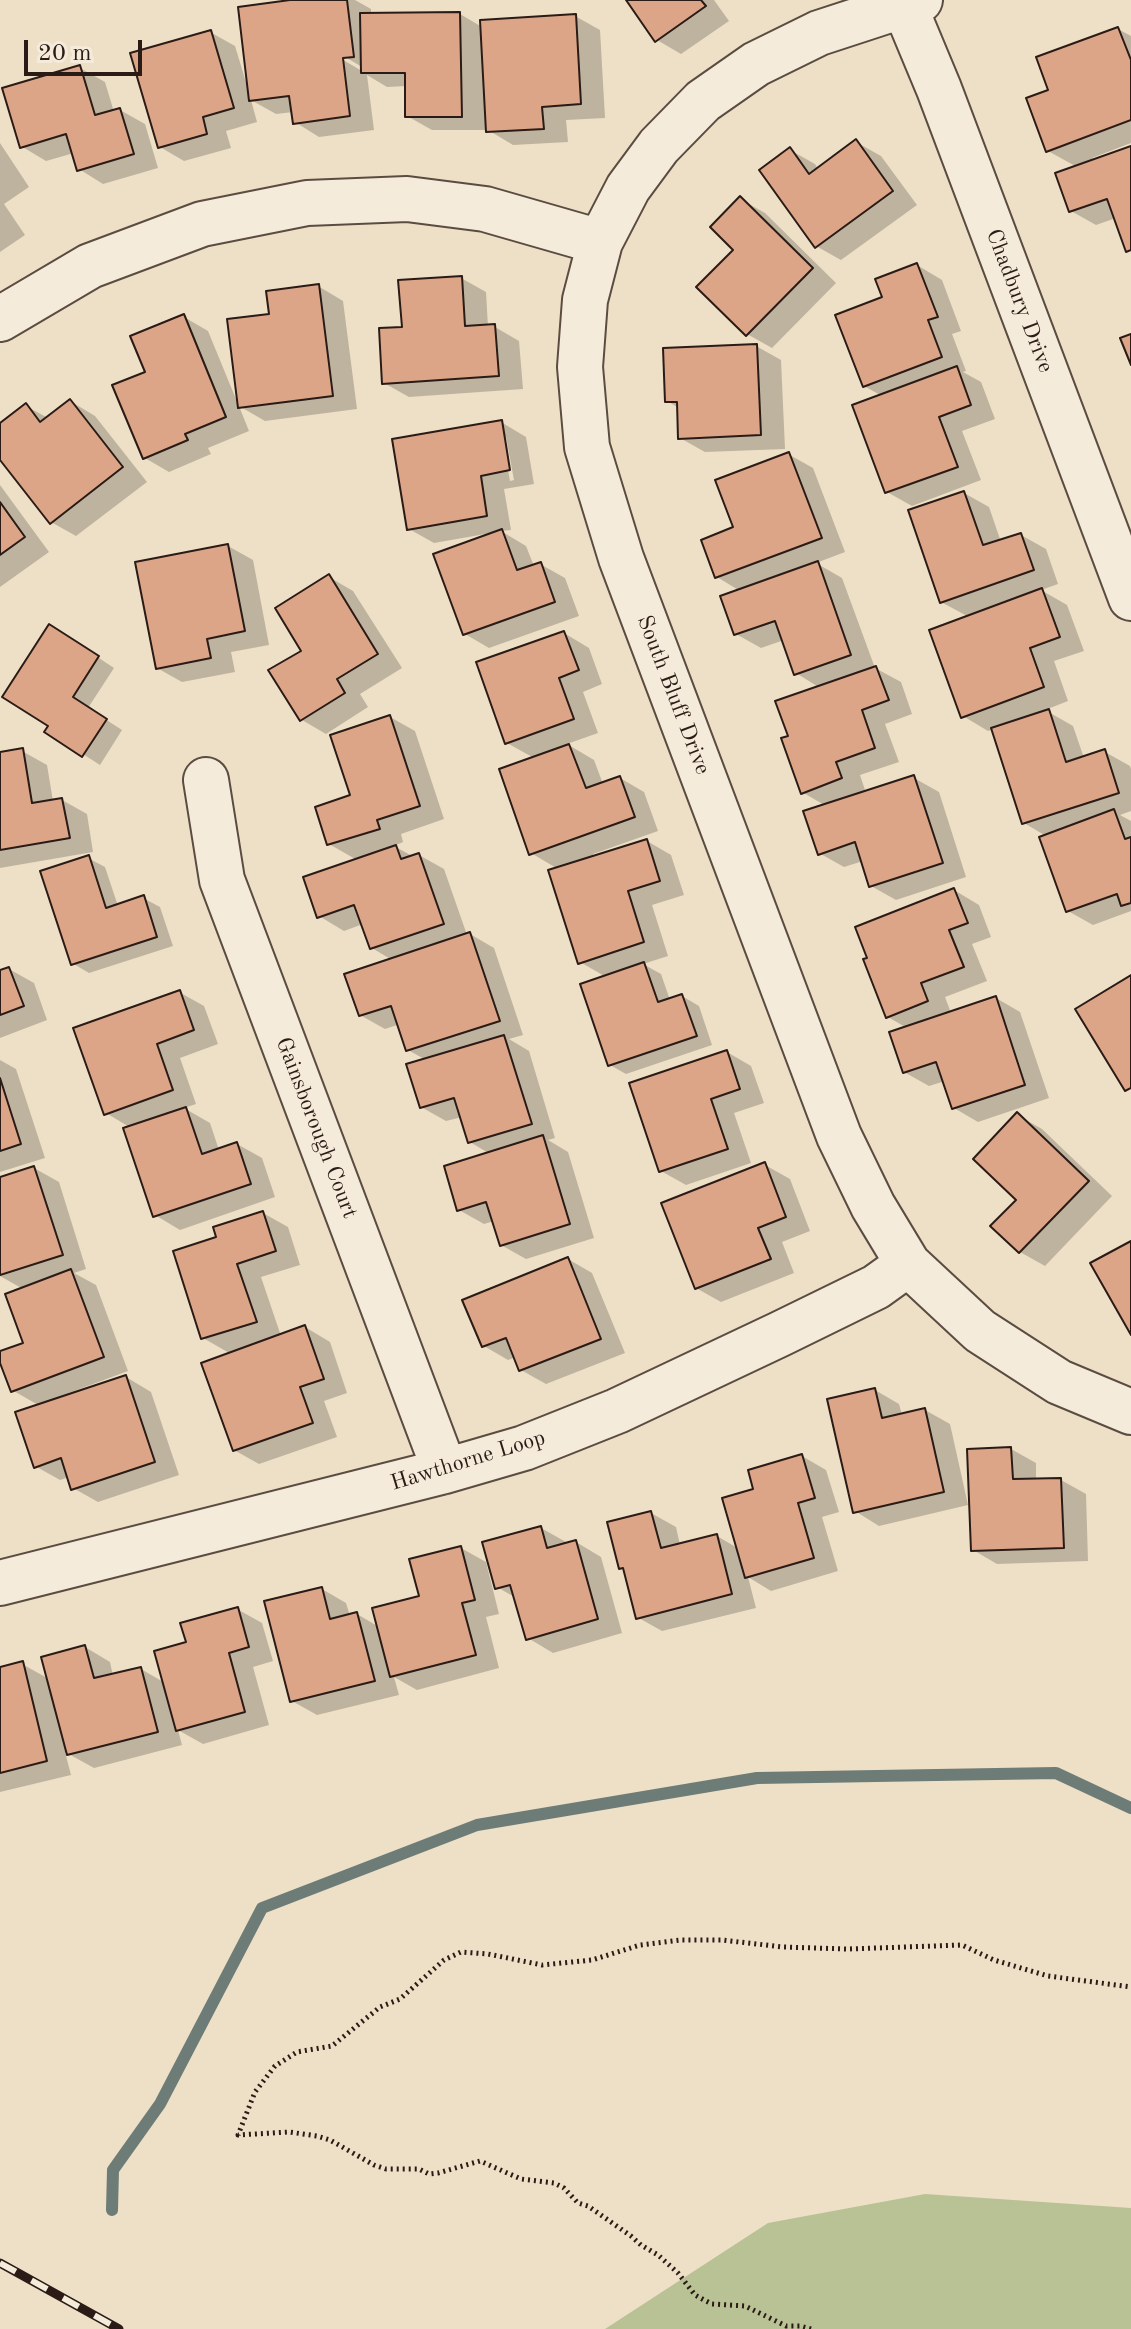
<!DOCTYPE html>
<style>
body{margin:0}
#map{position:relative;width:1131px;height:2329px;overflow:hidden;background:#eee0c6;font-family:"Old Standard TT",serif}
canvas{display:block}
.scale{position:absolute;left:24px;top:40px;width:118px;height:36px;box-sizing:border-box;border:4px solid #2a1b16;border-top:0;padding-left:10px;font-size:24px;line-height:28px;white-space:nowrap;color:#2a1b16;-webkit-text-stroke:6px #f4ebda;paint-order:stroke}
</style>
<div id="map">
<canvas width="1131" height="2329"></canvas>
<div class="scale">20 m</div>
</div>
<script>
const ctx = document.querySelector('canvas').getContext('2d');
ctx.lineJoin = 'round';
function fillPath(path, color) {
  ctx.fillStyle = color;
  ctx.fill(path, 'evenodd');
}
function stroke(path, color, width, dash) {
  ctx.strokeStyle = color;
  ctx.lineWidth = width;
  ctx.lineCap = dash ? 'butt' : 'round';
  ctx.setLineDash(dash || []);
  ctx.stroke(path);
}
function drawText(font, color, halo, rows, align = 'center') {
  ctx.font = font + ' "Old Standard TT",serif';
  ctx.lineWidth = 8;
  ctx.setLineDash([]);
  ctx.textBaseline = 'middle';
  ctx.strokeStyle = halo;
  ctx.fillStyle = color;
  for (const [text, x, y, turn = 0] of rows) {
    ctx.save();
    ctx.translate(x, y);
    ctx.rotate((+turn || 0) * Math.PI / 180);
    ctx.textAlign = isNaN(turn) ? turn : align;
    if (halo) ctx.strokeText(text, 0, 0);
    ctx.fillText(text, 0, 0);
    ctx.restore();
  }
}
const green = new Path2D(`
 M925,2194L1131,2208V2329H605L768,2223Z`);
const shadow = new Path2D(`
 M306,0H355L371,9V15L460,14L482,27L575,16L600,30L605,118L566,120L568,142L513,145L488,130H432L407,116V86L387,87L367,75L374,130L319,137L295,122L293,112L276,114L251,100L257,122L226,131L231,148L184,161L160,147L210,32L235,46L248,89ZM335,51L362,67V71L333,54Z
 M628,0H714L729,21L681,54L657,40Z
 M1118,29L1131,36V143L1092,158L1094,161L1131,148V252L1128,250L1116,218L1096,225L1071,211L1077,167L1048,151L1051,91Z
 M80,68L105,82L114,112L120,110L145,124L158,168L103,184L79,169L74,153L46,161L21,146Z
 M856,142L881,156L917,205L841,260L816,246L790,150L815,164L818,169Z
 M0,143L29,187L4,204L25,235L0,252Z
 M740,199L765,213L836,283L772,348L747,334Z
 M917,265L942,280L961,331L952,334L966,371L963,372L981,382L995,419L962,431L981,480L912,506L887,492L882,396L864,386L884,298Z
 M461,278L486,292L488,327H495L519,341L523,389L409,397L384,383L404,329Z
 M318,286L343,301L357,409L265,421L239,406L249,431L208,448L211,454L169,472L145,458L147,373L184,317L208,331L238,404Z
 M756,346L781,360L785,449L705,452L680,438L679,408L667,401Z
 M70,401L95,416L147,482L76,536L51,522L0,457V426L26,406L48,418Z
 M501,422L526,437L534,484L504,489L511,530L501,531L526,546L534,566L540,564L565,578L579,616L489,648L465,634L491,533L434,543L409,529ZM502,437H506L514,480L510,481Z
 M788,454L813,468L845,552L816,563L842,578L875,668L901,682L912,714L885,724L899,762L860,775L866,793L914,778L939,792L966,877L896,900L871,886L863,861L844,867L819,853L826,806L802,792L790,737L820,688L796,673L784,640L761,648L736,634L740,591L717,577L736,528Z
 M0,485L49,552L0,587Z
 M964,493L989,507L1001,542L1021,535L1046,549L1058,584L1041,590L1067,605L1084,651L1054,661L1068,701L1045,710L1073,726L1084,758L1105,752L1130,766L1131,769V811L1120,815L1131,821V911L1093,925L1068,911L1046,836L1024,823L994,729L988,731L963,716L969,617L941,602Z
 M228,546L253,560L269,645L231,652L235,672L182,682L157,668Z
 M329,577L353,591L402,668L360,694L368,707L326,734L302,720L304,651Z
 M564,633L589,648L602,684L583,692L598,733L567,744L594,760L603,784L620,778L644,792L658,831L593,854L594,858L647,841L671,855L684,895L652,905L668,956L643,964L661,974L670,1000L682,996L699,1006L712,1045L626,1074L610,1065L606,977L580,962L558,869L531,853L534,758L507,743Z
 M66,636L114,668L88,708L122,730L100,765L47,731L51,725Z
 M390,717L415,731L444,819L401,834L403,842L394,846L414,857L419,855L444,869L467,935L470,934L494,948L523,1035L509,1039L529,1051L555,1138L548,1140L568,1152L594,1238L526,1259L501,1245L494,1221L484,1224L459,1210L490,1154L470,1142L462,1117L446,1121L421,1107L426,1060L408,1050L400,1024L385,1029L360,1015L392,960L372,948L363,924L344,931L319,916L357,860L329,844Z
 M22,751L47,765L53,801L62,800L87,814L93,852L0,868V755Z
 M88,858L105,867L118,906L143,898L160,907L173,946L89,973L72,963Z
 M954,890L979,905L991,937L972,944L987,981L945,997L951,1013L996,998L1020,1012L1049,1098L978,1122L954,1108L945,1081L929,1086L904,1072L907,1028L888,1017Z
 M9,969L34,983L47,1020L0,1038V970Z
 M179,992L204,1006L218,1044L180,1058L196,1104L184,1108L210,1123L219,1150L237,1144L262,1158L275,1197L180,1230L155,1215L131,1128L106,1113Z
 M727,1052L751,1066L764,1103L734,1113L751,1163L686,1185L661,1171Z
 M0,1060L16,1069L45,1158L0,1172Z
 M1017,1115L1042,1129L1112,1196L1045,1266L1020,1252Z
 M765,1165L790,1179L810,1231L782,1242L794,1273L721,1302L696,1288Z
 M34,1168L59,1182L86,1269L74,1273L96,1285L128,1371L69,1393L70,1396L126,1377L151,1392L179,1475L98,1502L73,1488L69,1477L60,1480L35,1466L40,1406L12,1390L0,1358V1354L26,1344L23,1289L0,1276V1175L1,1179Z
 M263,1213L288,1227L300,1265L261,1277L281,1336L305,1327L330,1342L347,1393L324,1401L337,1437L259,1464L234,1450L231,1354L203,1338L218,1238Z
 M568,1259L592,1273L625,1353L546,1384L521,1370L516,1357L508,1360L484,1346Z
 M875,1390L899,1404L902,1415L925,1410L950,1424L968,1505L879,1526L855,1511Z
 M1011,1449L1036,1463V1481L1061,1480L1086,1494L1088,1561L997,1564L973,1550Z
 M802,1456L826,1470L839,1512L822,1517L838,1571L771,1591L748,1577L756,1608L662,1631L637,1617L626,1571L621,1568L651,1513L676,1527L680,1545L717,1536L739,1549L756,1490Z
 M541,1528L566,1542V1545L576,1542L601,1557L622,1633L553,1653L528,1638L516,1598L497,1587Z
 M461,1548L486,1562L499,1614L486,1617L499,1668L417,1690L394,1677L399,1695L317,1715L292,1701L322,1589L346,1603L350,1616L357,1614L379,1627L421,1598Z
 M237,1609L262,1623L273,1661L253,1667L269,1725L203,1744L178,1730L182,1745L94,1768L65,1752L71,1775L0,1792V1669L22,1664L49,1679L85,1647L110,1662L113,1676L141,1669L165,1683L188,1644Z`);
const stream = new Path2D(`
 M112,2210L113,2170L160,2104L262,1908L477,1825L757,1778L1056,1773L1131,1808`);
const building = new Path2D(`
 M290,0H347L354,57L343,58L350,116L293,124L289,96L249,101L238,7Z
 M626,0H701L706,6L655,42Z
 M460,12L462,117H405V73H361L360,13Z
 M576,14L581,104L542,107L544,129L486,132L480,20Z
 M1118,27L1131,60V120L1046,152L1026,98L1048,90L1036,57Z
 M211,30L234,108L203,117L207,134L158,148L130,53Z
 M80,65L95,115L120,108L134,154L77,171L66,134L20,148L2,88Z
 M856,139L893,191L815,248L759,170L790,147L809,174Z
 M1131,146V250L1126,252L1107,199L1069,212L1055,173Z
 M740,196L813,268L746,336L696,287L733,250L710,227Z
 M917,263L938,317L928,320L942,357L863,387L835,315L882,297L875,279Z
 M462,276L465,326L495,324L499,376L382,384L379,328L402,327L398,280Z
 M319,284L333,396L238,408L227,319L269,314L266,291Z
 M184,314L226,417L185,434L188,440L143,459L112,385L145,372L130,336Z
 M1131,334V365L1120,338Z
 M757,344L761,435L678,439L677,402H665L663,348Z
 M957,366L971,405L939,417L958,467L885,493L852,405Z
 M70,399L123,467L50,524L0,460V423L26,403L40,422Z
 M502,420L510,470L481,476L487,516L407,530L392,439Z
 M789,452L822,538L715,578L701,540L733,527L715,480Z
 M964,491L983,545L1021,533L1034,570L940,603L908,510Z
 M0,502L25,537L0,555Z
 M502,529L517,570L541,562L555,602L463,635L433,554Z
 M228,544L245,631L207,639L211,658L156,669L135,562Z
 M818,561L851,655L794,675L775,621L734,635L720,596Z
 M329,574L378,654L337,679L345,693L300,721L268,670L301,651L275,608Z
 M1042,588L1060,637L1030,648L1044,687L961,718L929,630Z
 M49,624L99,656L73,697L107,719L82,757L44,732L48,726L2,697Z
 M564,631L579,670L559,678L574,719L505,744L476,662Z
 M876,666L889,700L862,710L875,748L836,762L842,778L801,794L781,738L788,736L775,701Z
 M1049,709L1066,762L1105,749L1119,793L1022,824L991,728Z
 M390,715L420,806L377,820L380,829L327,845L315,807L350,795L330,735Z
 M569,744L586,788L620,776L635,817L529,855L499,769Z
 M23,748L32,803L62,798L70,838L0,850V752Z
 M914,775L943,863L869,887L855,842L818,855L803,811Z
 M1114,809L1125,839L1131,837V903L1121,906L1117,894L1066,912L1039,837Z
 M647,839L660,881L628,891L644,942L578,964L548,870Z
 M396,845L401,859L419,853L444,924L370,949L354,905L317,918L303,877Z
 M89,855L106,908L144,895L157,937L71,965L40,871Z
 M954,888L968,923L949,930L964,967L921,983L928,1001L886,1018L863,959L867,958L855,927Z
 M470,932L500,1021L406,1051L391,1006L359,1016L344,974Z
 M644,962L658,1002L682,994L697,1036L608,1066L580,984Z
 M9,967L24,1006L0,1015V970Z
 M1131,975V1088L1125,1091L1075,1009Z
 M180,990L194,1030L157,1044L173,1090L104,1115L73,1028Z
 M996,996L1025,1085L952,1109L936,1062L903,1073L889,1032Z
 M504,1035L532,1124L468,1143L454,1098L420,1108L406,1064Z
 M727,1050L740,1089L711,1099L728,1149L659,1172L629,1083Z
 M0,1078L21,1144L0,1151Z
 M186,1107L202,1154L237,1142L251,1184L153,1217L123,1128Z
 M1017,1112L1089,1181L1019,1253L990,1226L1016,1200L973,1159Z
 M543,1135L570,1224L500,1246L486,1202L457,1211L444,1166Z
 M765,1162L786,1217L758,1228L771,1259L695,1289L661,1203Z
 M34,1166L63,1255L0,1275V1177Z
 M263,1211L276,1251L237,1264L257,1322L201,1339L173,1251L216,1237L213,1227Z
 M1131,1241V1335L1090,1263Z
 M568,1257L601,1339L519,1371L506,1338L482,1347L462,1300Z
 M71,1269L104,1357L11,1392L0,1363V1351L23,1343L5,1294Z
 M305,1325L324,1379L300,1387L313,1423L233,1451L201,1363Z
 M126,1375L155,1462L71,1490L61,1458L34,1468L15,1412Z
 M875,1388L882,1418L925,1408L944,1492L853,1513L827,1399Z
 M1011,1447L1013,1479L1061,1478L1064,1548L971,1551L967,1449Z
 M802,1454L815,1498L798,1503L814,1558L745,1578L722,1498L753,1489L748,1470Z
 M651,1511L661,1548L717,1534L732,1594L636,1619L623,1568L619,1569L607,1522Z
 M541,1526L547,1548L576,1540L598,1619L526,1640L510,1585L495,1589L482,1542Z
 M461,1546L475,1600L462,1603L476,1655L390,1677L372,1608L419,1596L409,1559Z
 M322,1587L330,1619L357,1612L375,1681L290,1702L264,1601Z
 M238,1607L249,1647L229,1653L245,1712L176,1731L154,1651L186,1642L180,1623Z
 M85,1645L94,1678L141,1667L158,1732L67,1755L41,1657Z
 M23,1661L47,1761L0,1773V1667Z`);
const path = new Path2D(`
 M811,2329L800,2326H786L745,2306L712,2304L704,2300L695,2295L678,2273L658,2255L641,2245L631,2236L588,2206L578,2203L564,2188L554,2183L521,2179L480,2161L438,2173L429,2174L419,2169H386L374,2165L330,2140L317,2136L289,2132L238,2135L255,2092L275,2066L297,2052L332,2046L380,2007L400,1999L444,1960L461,1952L488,1954L542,1965L592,1960L640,1945L681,1940H722L783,1947L848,1949L962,1945L994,1960L1048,1976L1131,1987`);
const minor = new Path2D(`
 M920,0L819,33L756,64L703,101L659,146L628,188L600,242L585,300L580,367L587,447L621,558L839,1136L873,1206L908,1264L980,1331L1059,1382L1131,1412
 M904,5L939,89L1131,598
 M0,319L90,266L202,224L307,203L407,199L485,209L600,242
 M206,780L222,880L445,1471
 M0,1583L445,1471L524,1448L617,1411L780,1334L876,1287L908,1264`);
const rail = new Path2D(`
 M0,2263L119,2329`);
const streetNames = [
 ["Chadbury Drive",1019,301,69],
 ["South Bluff Drive",673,695,69],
 ["Gainsborough Court",316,1128,69],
 ["Hawthorne Loop",468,1461,-17]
];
fillPath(green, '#b9c294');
fillPath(shadow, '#0003');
stroke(stream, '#6d7c77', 12);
fillPath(building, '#dda588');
stroke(building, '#2a1b16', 2);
stroke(minor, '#5b4c42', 48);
stroke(path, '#2a1b16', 5, [2, 4]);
stroke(minor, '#f4ebda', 44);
stroke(rail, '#2a1b16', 9);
stroke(rail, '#f4ebda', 6, [18]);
drawText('22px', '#2a1b16', '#f4ebda', streetNames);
</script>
